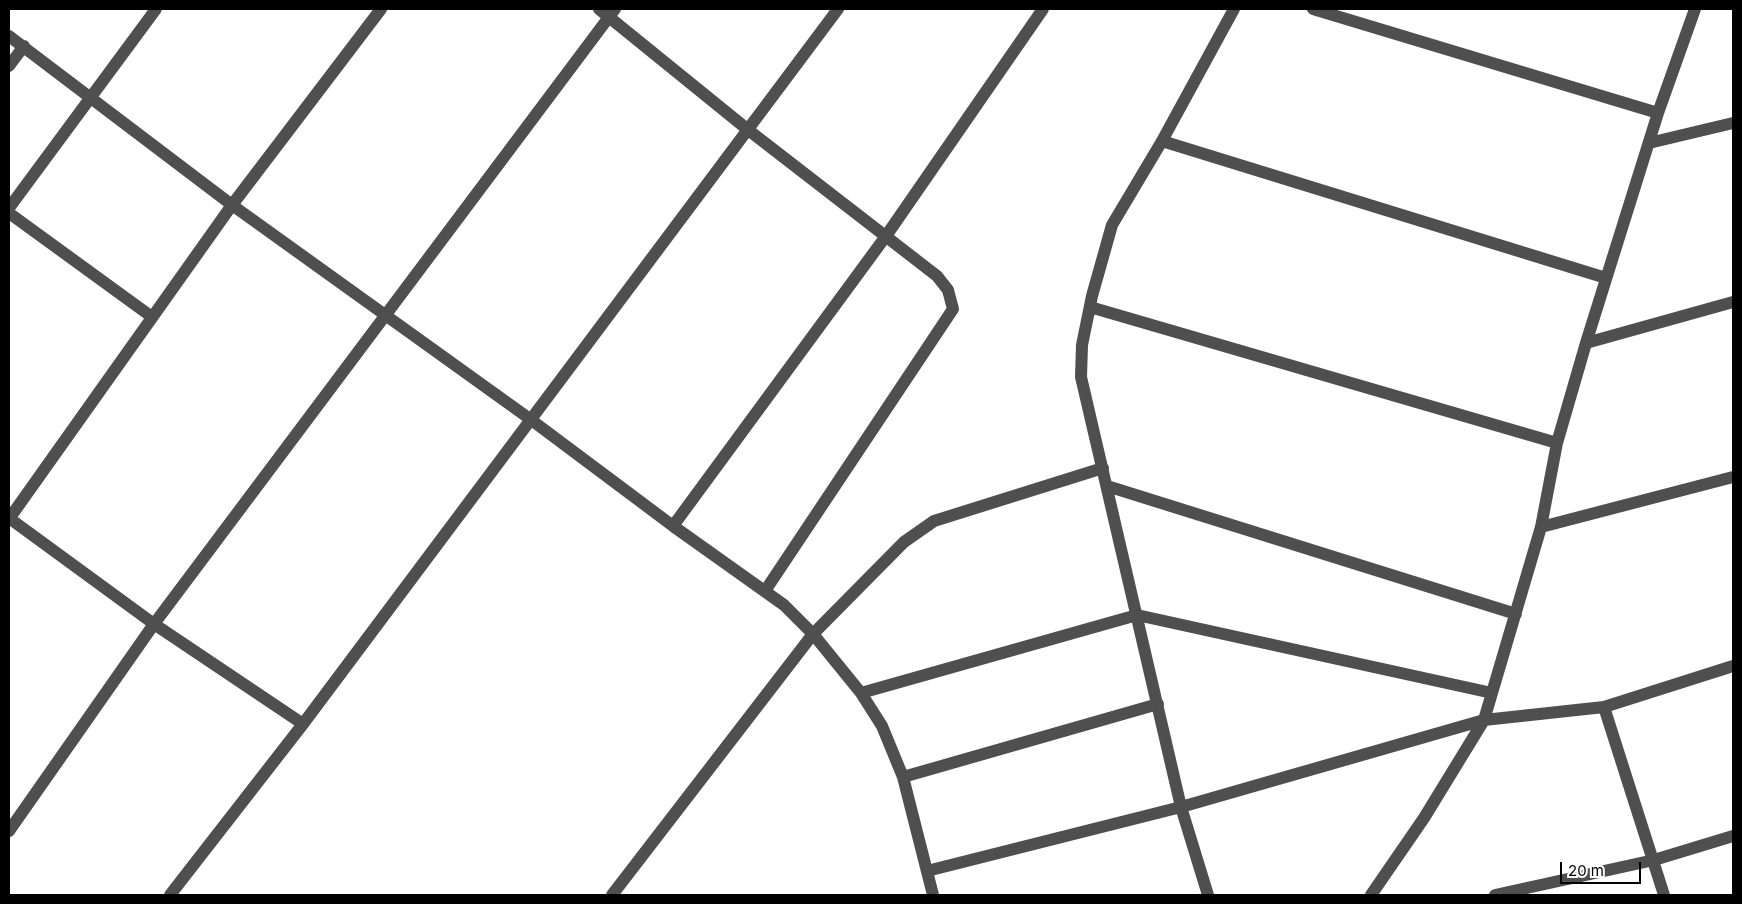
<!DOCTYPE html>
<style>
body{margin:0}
#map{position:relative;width:1742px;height:904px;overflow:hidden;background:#fff;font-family:Inter,sans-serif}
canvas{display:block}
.frame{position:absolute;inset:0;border:10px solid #000;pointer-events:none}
.scale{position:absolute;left:1560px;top:862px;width:81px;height:22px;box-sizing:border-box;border:2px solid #000;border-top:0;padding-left:6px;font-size:15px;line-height:18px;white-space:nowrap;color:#000;-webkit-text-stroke:4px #fff;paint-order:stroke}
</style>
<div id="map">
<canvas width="1742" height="904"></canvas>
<div class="frame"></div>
<div class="scale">20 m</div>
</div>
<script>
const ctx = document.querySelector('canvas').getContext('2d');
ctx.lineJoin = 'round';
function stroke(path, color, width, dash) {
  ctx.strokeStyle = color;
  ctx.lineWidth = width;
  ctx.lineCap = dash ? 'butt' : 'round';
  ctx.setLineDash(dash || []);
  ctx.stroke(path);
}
const minor = new Path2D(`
 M599,9L747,129L937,276L948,290L953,309L765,591
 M1313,9L1658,113
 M9,36L232,205L530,419L673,526L784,605L813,634L861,693L882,726L903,777L933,895
 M9,66L24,46
 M1162,141L1606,278
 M1649,143L1733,123
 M9,208L156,9
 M9,213L152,317
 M1090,307L1557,443
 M1586,343L1733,302
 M1107,486L1516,614
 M9,518L154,624L303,724
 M9,519L232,205L381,9
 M673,526L886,236L1043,9
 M1541,527L1733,477
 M861,693L1137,615L1492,693
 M1604,707L1664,895
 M903,777L1158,704
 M9,831L154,624L615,9
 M927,871L1181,807L1484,720L1604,707L1733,666
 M170,895L303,724L838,9
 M612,895L813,634L904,542L934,521L1103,468
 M1208,895L1181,807L1081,377L1082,345L1092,296L1112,225L1162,141L1234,9
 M1371,895L1424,818L1484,720L1541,527L1557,443L1586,343L1658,113L1695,9
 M1495,895L1654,860L1733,836`);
stroke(minor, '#4f4f4f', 12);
</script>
